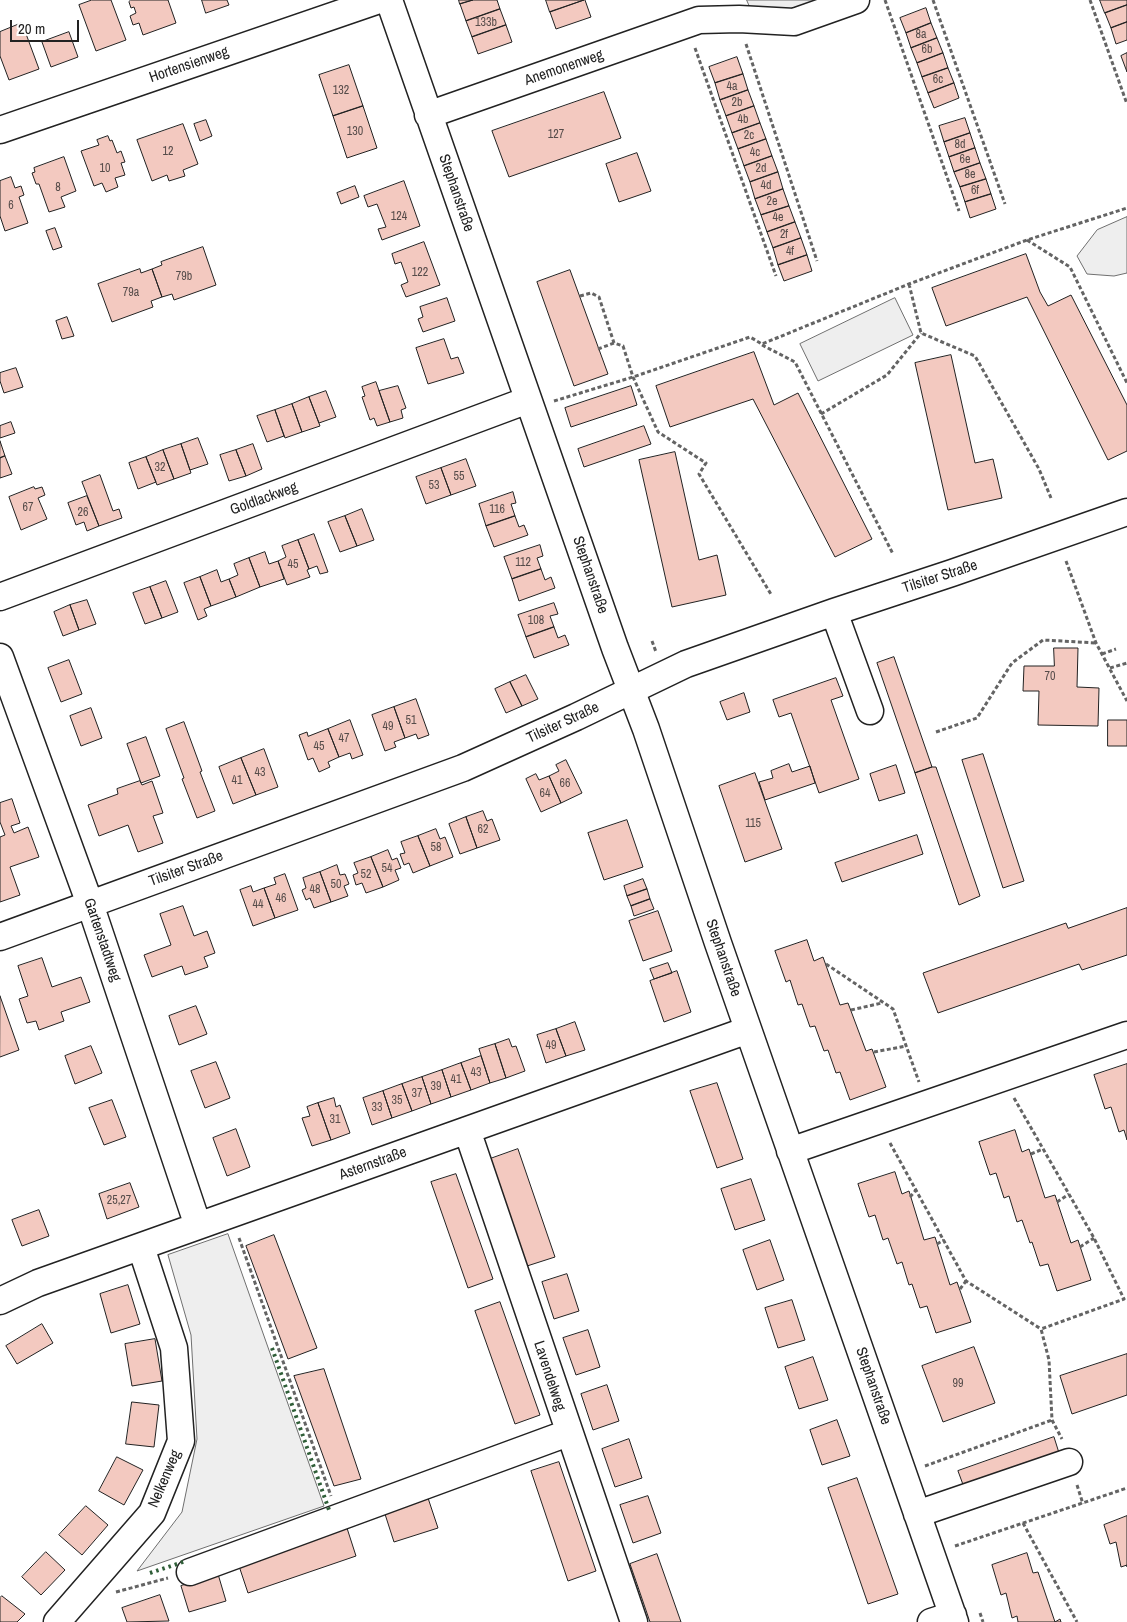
<!DOCTYPE html>
<meta charset="utf-8">
<style>
body{margin:0}
#map{position:relative;width:1127px;height:1622px;overflow:hidden;background:#fff;font-family:"Archivo Narrow",sans-serif}
canvas{display:block}
.scale{position:absolute;left:10px;top:20px;width:69px;height:22px;box-sizing:border-box;border:2px solid #222;border-top:0;padding-left:6px;font-size:15px;line-height:18px;white-space:nowrap;color:#222;-webkit-text-stroke:4px #fff;paint-order:stroke}
</style>
<div id="map">
<canvas width="1127" height="1622"></canvas>
<div class="scale">20 m</div>
</div>
<script>
const ctx = document.querySelector('canvas').getContext('2d');
ctx.lineJoin = 'round';
function fillPath(path, color) {
  ctx.fillStyle = color;
  ctx.fill(path, 'evenodd');
}
function stroke(path, color, width, dash) {
  ctx.strokeStyle = color;
  ctx.lineWidth = width;
  ctx.lineCap = dash ? 'butt' : 'round';
  ctx.setLineDash(dash || []);
  ctx.stroke(path);
}
function drawText(font, color, halo, rows, align = 'center') {
  ctx.font = font + ' "Archivo Narrow",sans-serif';
  ctx.lineWidth = 4;
  ctx.setLineDash([]);
  ctx.textBaseline = 'middle';
  ctx.strokeStyle = halo;
  ctx.fillStyle = color;
  for (const [text, x, y, turn = 0] of rows) {
    ctx.save();
    ctx.translate(x, y);
    ctx.rotate((+turn || 0) * Math.PI / 180);
    ctx.textAlign = isNaN(turn) ? turn : align;
    if (halo) ctx.strokeText(text, 0, 0);
    ctx.fillText(text, 0, 0);
    ctx.restore();
  }
}
const green = new Path2D(`
 M747,0H817L784,12L750,7Z
 M1127,217V273L1114,276L1087,274L1077,256L1097,230Z
 M895,298L913,335L818,381L800,344Z
 M228,1234L324,1506L137,1571L182,1512L197,1439L191,1335L168,1255Z`);
const building = new Path2D(`
 M92,0H111L126,40L96,51L79,5Z
 M131,0H168L176,23L143,35L139,23L133,25L130,16L136,13L134,7L131,8L129,2Z
 M202,0H227L229,5L206,13Z
 M459,0H473L460,4Z
 M473,0H497L500,9L466,21L460,4Z
 M546,0H584L550,12Z
 M585,0L591,17L556,29L550,12Z
 M1100,0H1127V5L1105,13Z
 M1127,5V22L1111,28L1105,13Z
 M926,8L931,23L906,33L900,18Z
 M500,9L506,25L472,37L466,21Z
 M1127,22V40L1116,44L1111,28Z
 M22,23L39,69L9,80L0,56V32Z
 M931,23L937,38L911,48L906,33Z
 M506,25L512,42L478,54L472,37Z
 M69,32L78,57L51,67L42,42Z
 M937,38L943,53L917,63L911,48Z
 M943,53L948,68L922,77L917,63Z
 M1127,53V72L1121,56Z
 M737,57L743,74L715,83L709,67Z
 M349,65L363,106L333,116L319,75Z
 M948,68L954,83L928,93L922,77Z
 M743,74L748,90L720,100L715,83Z
 M954,83L959,98L934,108L928,93Z
 M748,90L754,106L726,116L720,100Z
 M604,92L621,138L509,177L492,131Z
 M363,106L377,148L347,158L333,116Z
 M754,106L760,123L732,133L726,116Z
 M965,118L970,133L944,142L939,126Z
 M206,120L212,136L200,141L194,124Z
 M760,123L766,139L738,149L732,133Z
 M183,124L198,164L183,170L185,176L169,181L167,175L152,181L137,140Z
 M970,133L975,148L949,157L944,142Z
 M108,136L110,141L112,140L117,153L121,151L125,162L121,163L125,175L115,178L118,187L106,192L102,183L94,186L81,151L99,145L97,140Z
 M766,139L772,156L744,166L738,149Z
 M975,148L980,163L954,172L949,157Z
 M637,153L651,191L619,202L606,164Z
 M772,156L778,172L750,182L744,166Z
 M64,157L76,191L61,197L65,207L49,212L39,184H36L32,173L35,172L34,168Z
 M980,163L986,179L960,187L954,172Z
 M778,172L783,189L755,199L750,182Z
 M11,177L15,188L21,186L24,195L19,197L28,223L5,231L0,216V181Z
 M986,179L991,194L965,202L960,187Z
 M404,181L420,226L382,240L378,229L386,227L377,204L368,207L364,196Z
 M355,186L359,197L341,204L337,193Z
 M783,189L789,206L761,215L755,199Z
 M991,194L996,209L970,218L965,202Z
 M789,206L795,222L767,232L761,215Z
 M795,222L801,238L773,248L767,232Z
 M55,228L62,247L53,250L46,231Z
 M801,238L807,255L778,265L773,248Z
 M424,242L440,285L406,297L401,285L408,282L401,262L395,264L392,254Z
 M203,247L216,285L174,300L172,294L162,297L152,269L162,265L161,262Z
 M1026,254L1040,292L1048,306L1071,295L1127,405V451L1108,460L1027,297L946,326L932,288Z
 M807,255L812,271L784,281L778,265Z
 M140,269L141,273L152,269L162,297L151,301L153,307L112,322L98,284Z
 M570,270L608,374L574,386L537,282Z
 M447,298L455,321L423,332L418,319L423,317L420,307Z
 M67,317L74,336L62,339L56,321Z
 M444,339L451,359L458,357L464,373L428,384L416,348Z
 M754,352L774,405L798,393L872,539L835,557L753,399L670,427L656,386Z
 M951,355L975,463L993,459L1002,498L948,510L915,363Z
 M16,368L23,387L4,393L0,381V373Z
 M376,382L390,422L377,426L374,418L370,420L362,397L365,396L362,387Z
 M398,386L406,408L401,410L403,418L390,422L379,391Z
 M631,386L637,405L571,427L565,408Z
 M326,391L336,417L319,423L309,397Z
 M309,397L320,426L302,432L292,404Z
 M292,404L302,432L285,438L275,410Z
 M275,410L284,436L267,442L257,416Z
 M11,422L15,433L0,438V426Z
 M644,426L651,444L584,467L578,449Z
 M198,438L208,464L190,470L181,444Z
 M0,441L5,456L0,458Z
 M181,444L191,473L174,479L163,450Z
 M253,444L262,469L246,476L236,450Z
 M163,450L174,479L157,485L146,457Z
 M236,450L246,476L229,481L220,455Z
 M675,452L699,560L717,555L726,595L672,607L639,460Z
 M5,456L12,474L0,478V458Z
 M146,457L156,482L138,489L129,463Z
 M466,459L476,486L451,495L441,468Z
 M441,468L451,495L426,504L416,477Z
 M100,475L113,511L119,509L122,518L99,526L82,482Z
 M34,487L35,489L42,487L45,495L38,498L47,519L21,530L9,497Z
 M513,492L516,503L511,504L515,516L486,526L479,504Z
 M87,496L99,526L87,531L84,522L76,525L68,503Z
 M362,509L374,540L357,546L345,516Z
 M345,516L357,546L340,552L328,522Z
 M515,516L519,527L524,525L528,535L494,547L486,526Z
 M314,534L328,572L320,574L317,566L309,569L298,540Z
 M298,540L309,569L307,570L310,577L287,585L278,561L286,557L282,546Z
 M540,545L543,556L537,558L541,569L512,579L504,557Z
 M265,552L269,564L278,561L284,579L260,587L249,558Z
 M249,558L260,587L236,597L229,579L238,575L234,564Z
 M541,569L545,580L551,577L555,588L519,601L512,579Z
 M217,570L221,582L229,579L236,597L211,606L200,577Z
 M200,577L211,606L204,609L207,616L198,620L184,583Z
 M166,581L178,612L162,618L150,587Z
 M150,587L162,618L145,624L133,593Z
 M87,600L96,624L79,630L70,605Z
 M554,603L558,614L550,616L554,627L526,637L518,615Z
 M70,605L79,630L63,636L54,612Z
 M554,627L558,638L565,635L569,645L534,658L526,637Z
 M1054,648H1078L1077,687L1099,688L1098,726L1038,725L1039,691H1023L1024,666H1054Z
 M894,657L932,767L915,773L877,663Z
 M69,660L82,694L61,702L48,668Z
 M526,675L538,699L522,706L510,682Z
 M836,678L843,696L831,700L859,779L819,793L791,713L779,717L773,700Z
 M510,682L522,706L506,713L495,689Z
 M744,693L750,712L727,720L720,702Z
 M416,699L429,735L418,739L416,734L405,738L394,707Z
 M394,707L405,738L394,742L396,747L385,751L372,715Z
 M91,708L102,738L81,746L70,716Z
 M350,720L363,755L352,759L350,753L339,757L328,729Z
 M1108,720H1127V746H1108Z
 M184,722L202,771L200,772L215,811L197,818L182,779L184,778L166,729Z
 M328,729L339,757L328,762L330,767L319,772L313,758L308,760L299,735L307,732L308,736Z
 M146,737L160,776L141,783L127,744Z
 M264,749L278,787L256,795L241,758Z
 M983,754L1024,881L1003,888L962,760Z
 M241,758L256,795L233,804L219,767Z
 M566,760L582,793L561,803L549,776L559,771L556,765Z
 M789,764L792,772L810,766L815,783L765,800L759,782L773,778L771,771Z
 M896,765L905,793L879,801L870,774Z
 M932,767H936L980,896L959,905L915,773Z
 M755,773L782,849L745,862L719,786Z
 M536,774L539,780L549,776L561,803L541,812L526,779Z
 M140,781L142,785L152,781L163,813L153,816L163,843L138,852L128,825L99,836L88,805L118,794L117,789Z
 M12,799L20,823L11,826L14,833L28,827L39,857L10,867L20,895L0,902V837L5,835L0,822V803Z
 M483,811L487,821L492,819L500,840L477,848L466,817Z
 M466,817L477,848L460,854L449,824Z
 M627,820L643,867L604,880L588,833Z
 M436,829L440,839L445,837L453,857L430,866L418,836Z
 M917,835L923,854L842,882L835,863Z
 M418,836L430,866L413,873L409,863L404,865L400,854L405,853L401,842Z
 M388,850L392,860L397,858L401,868L395,870L399,880L383,887L371,857Z
 M371,857L383,887L366,893L362,883L356,885L353,875L358,873L354,863Z
 M337,865L340,875L345,874L349,884L344,886L348,896L331,902L320,872Z
 M320,872L331,902L314,908L310,898L306,900L302,890L306,888L303,878Z
 M285,874L298,910L275,918L264,888L276,884L274,878Z
 M643,879L647,889L627,896L624,886Z
 M251,886L253,892L264,888L275,918L253,926L240,890Z
 M647,889L650,899L631,906L627,896Z
 M650,899L654,909L634,916L631,906Z
 M183,906L194,936L207,931L215,953L204,957L208,967L185,975L182,966L152,977L144,955L171,945L160,914Z
 M1127,908V955L1082,970L1079,964L938,1013L923,973L1066,923L1068,928Z
 M658,911L672,951L643,961L629,921Z
 M807,940L814,961L823,957L840,1005L848,1003L866,1051L872,1049L886,1087L850,1100L840,1072L836,1073L828,1050L824,1051L815,1026L810,1027L802,1004L798,1005L790,980L786,982L775,951Z
 M42,958L52,987L81,977L90,1002L61,1012L64,1021L39,1030L36,1021L27,1023L19,999L28,996L18,966Z
 M668,963L672,973L654,979L650,969Z
 M677,971L691,1012L664,1022L650,981Z
 M0,996L19,1050L0,1057Z
 M196,1006L207,1034L179,1045L169,1016Z
 M575,1022L585,1050L566,1056L556,1029Z
 M556,1029L566,1056L546,1063L537,1035Z
 M509,1039L512,1047L516,1046L525,1071L506,1078L495,1044Z
 M495,1044L506,1078L490,1083L479,1049Z
 M91,1046L102,1073L75,1084L65,1056Z
 M481,1056L490,1083L471,1090L461,1063Z
 M216,1062L230,1098L205,1108L191,1071Z
 M461,1063L471,1090L451,1097L442,1070Z
 M1127,1064V1140L1124,1130L1119,1132L1111,1107L1105,1109L1094,1075Z
 M442,1070L451,1097L431,1104L422,1077Z
 M422,1077L431,1104L412,1111L402,1084Z
 M717,1083L743,1159L717,1168L690,1091Z
 M402,1084L412,1111L392,1118L383,1091Z
 M383,1091L392,1118L372,1125L363,1098Z
 M334,1098L336,1107L340,1105L350,1133L331,1140L318,1103Z
 M112,1100L126,1137L104,1145L89,1108Z
 M318,1103L331,1140L312,1146L302,1118L310,1116L307,1107Z
 M236,1129L250,1167L227,1176L213,1138Z
 M1015,1130L1022,1152L1029,1149L1045,1198L1055,1195L1071,1243L1078,1240L1091,1280L1057,1291L1048,1264L1040,1266L1032,1242L1030,1243L1022,1220L1017,1222L1009,1196L1004,1198L996,1173L990,1175L979,1142Z
 M518,1149L555,1257L527,1266L490,1159Z
 M895,1172L902,1194L909,1191L924,1240L935,1237L950,1285L957,1282L971,1322L936,1333L927,1306L920,1308L912,1284L909,1285L902,1262L897,1264L888,1238L883,1240L875,1215L869,1217L858,1184Z
 M456,1174L493,1279L468,1288L431,1182Z
 M751,1179L765,1220L735,1230L721,1189Z
 M130,1183L139,1207L107,1219L99,1194Z
 M39,1210L49,1236L22,1246L12,1220Z
 M274,1235L317,1348L288,1359L246,1246Z
 M770,1240L784,1280L757,1290L743,1250Z
 M567,1274L579,1311L554,1319L542,1282Z
 M128,1285L140,1324L111,1333L100,1294Z
 M792,1300L805,1340L778,1348L765,1308Z
 M500,1302L540,1415L515,1424L475,1311Z
 M42,1324L53,1343L17,1364L6,1346Z
 M588,1330L600,1367L576,1375L563,1338Z
 M155,1339L162,1381L132,1386L125,1344Z
 M974,1347L995,1403L943,1422L922,1366Z
 M1127,1354V1395L1072,1414L1060,1376Z
 M813,1357L828,1400L799,1409L785,1367Z
 M324,1369L361,1479L334,1486L294,1376Z
 M607,1385L619,1421L593,1430L581,1394Z
 M132,1402L159,1405L154,1447L126,1444Z
 M837,1420L850,1456L822,1465L810,1430Z
 M1054,1437L1060,1456L965,1490L958,1471Z
 M629,1439L642,1478L615,1487L602,1449Z
 M117,1457L143,1470L124,1505L99,1491Z
 M559,1462L596,1571L568,1581L531,1471Z
 M857,1478L898,1594L868,1604L828,1488Z
 M648,1496L661,1533L633,1543L620,1505Z
 M428,1498L438,1528L394,1542L384,1511Z
 M86,1506L108,1525L82,1555L59,1535Z
 M1127,1516V1567V1565L1121,1567L1116,1542L1110,1544L1104,1525Z
 M346,1525L356,1556L248,1593L238,1563Z
 M46,1552L65,1570L41,1595L22,1577Z
 M1027,1553L1033,1573L1038,1572L1055,1622L1060,1619L1061,1622H1018L1017,1616L1012,1618L1006,1593L1001,1595L992,1565Z
 M657,1554L681,1622H650L638,1587L630,1564Z
 M218,1574L226,1601L189,1612L181,1586Z
 M160,1595L169,1621L127,1622L122,1608Z
 M2,1596L25,1614L17,1622H0V1598Z`);
const path = new Path2D(`
 M885,0L959,211
 M933,0L1005,204
 M1090,0L1127,104
 M746,44L817,261
 M695,48L776,276
 M1027,240L1070,267L1127,383
 M909,284L921,333L975,356L1039,469L1051,498
 M580,296L591,293L599,297L614,343L623,346L633,377L658,432L706,463L699,474L772,596
 M762,345L795,362L893,554
 M598,349L614,343
 M554,401L633,377L750,337L762,344L909,284L1027,240L1127,208
 M821,414L887,375L921,333
 M1066,561L1096,643L1127,701
 M652,641L656,652
 M1102,654L1116,649
 M1110,668L1127,663
 M936,732L977,718L1012,663L1043,640L1096,643
 M826,964L893,1009L919,1082
 M851,1010L882,1003
 M874,1052L906,1046
 M1014,1098L1094,1238L1124,1299L1041,1329L1049,1360L1052,1420L1062,1439
 M890,1143L966,1281L1041,1329
 M1031,1154L1043,1149
 M910,1197L916,1190
 M1057,1202L1069,1194
 M239,1238L331,1496
 M937,1244L944,1240
 M1080,1247L1094,1238
 M960,1289L966,1281
 M925,1466L1052,1420
 M1077,1485L1083,1504
 M1023,1523L1077,1622
 M955,1546L1127,1488
 M116,1592L168,1578
 M980,1613L983,1622`);
const minor = new Path2D(`
 M389,0L615,648L646,729L718,943L955,1622
 M428,115L699,20L739,19L794,22L856,0
 M0,130L379,0
 M0,597L528,400
 M834,612L870,711
 M0,657L90,904L198,1226
 M0,937L463,768L576,717L686,664L834,612L952,573L1127,512
 M467,1130L634,1622
 M790,1151L1127,1035
 M0,1301L38,1283L748,1030
 M917,1514L1069,1462
 M190,1572L568,1433
 M57,1622L152,1513L181,1441L174,1348L141,1247
 M931,1622L953,1615`);
const hedge = new Path2D(`
 M272,1348L329,1510L327,1511
 M150,1573L186,1561`);
const numberNames = [
 ["133b",486,23],
 ["8a",921,35],
 ["6b",927,50],
 ["6c",938,80],
 ["4a",732,87],
 ["132",341,91],
 ["2b",737,103],
 ["4b",743,120],
 ["130",355,132],
 ["127",556,135],
 ["2c",749,136],
 ["8d",960,145],
 ["12",168,152],
 ["4c",755,153],
 ["6e",965,160],
 ["10",105,169],
 ["2d",761,169],
 ["8e",970,175],
 ["4d",766,186],
 ["8",58,188],
 ["6f",975,191],
 ["2e",772,202],
 ["6",11,206],
 ["124",399,217],
 ["4e",778,218],
 ["2f",784,235],
 ["4f",790,252],
 ["122",420,273],
 ["79b",184,277],
 ["79a",131,293],
 ["32",160,468],
 ["55",459,477],
 ["53",434,486],
 ["67",28,508],
 ["116",497,510],
 ["26",83,513],
 ["112",523,563],
 ["45",293,565],
 ["108",536,621],
 ["70",1050,677],
 ["51",411,721],
 ["49",388,727],
 ["47",344,739],
 ["45",319,747],
 ["43",260,773],
 ["41",237,781],
 ["66",565,784],
 ["64",545,794],
 ["115",753,824],
 ["62",483,830],
 ["58",436,848],
 ["54",387,869],
 ["52",366,875],
 ["50",336,885],
 ["48",315,890],
 ["46",281,899],
 ["44",258,905],
 ["49",551,1046],
 ["43",476,1073],
 ["41",456,1080],
 ["39",436,1087],
 ["37",417,1094],
 ["35",397,1101],
 ["33",377,1108],
 ["31",335,1120],
 ["25,27",119,1201],
 ["99",958,1384]
];
const streetNames = [
 ["Hortensienweg",189,65,-19],
 ["Anemonenweg",564,68,-19],
 ["Stephanstraße",456,193,71],
 ["Goldlackweg",264,499,-20],
 ["Stephanstraße",590,575,71],
 ["Tilsiter Straße",940,577,-18],
 ["Tilsiter Straße",563,723,-25],
 ["Tilsiter Straße",186,869,-20],
 ["Gartenstadtweg",102,940,71],
 ["Stephanstraße",723,958,71],
 ["Asternstraße",373,1164,-20],
 ["Lavendelweg",549,1376,72],
 ["Stephanstraße",873,1386,71],
 ["Nelkenweg",165,1479,-67]
];
fillPath(green, '#eee');
stroke(green, '#6f6f6f', 1);
fillPath(building, '#f3c9c0');
stroke(building, '#222', 1);
stroke(minor, '#222', 29);
stroke(path, '#646464', 3, [4, 2.5]);
stroke(minor, '#fff', 26);
stroke(hedge, '#2f5e38', 4, [2.5, 4]);
drawText('12px', '#564c4a', null, numberNames);
drawText('15px', '#222', '#fff', streetNames);
</script>
